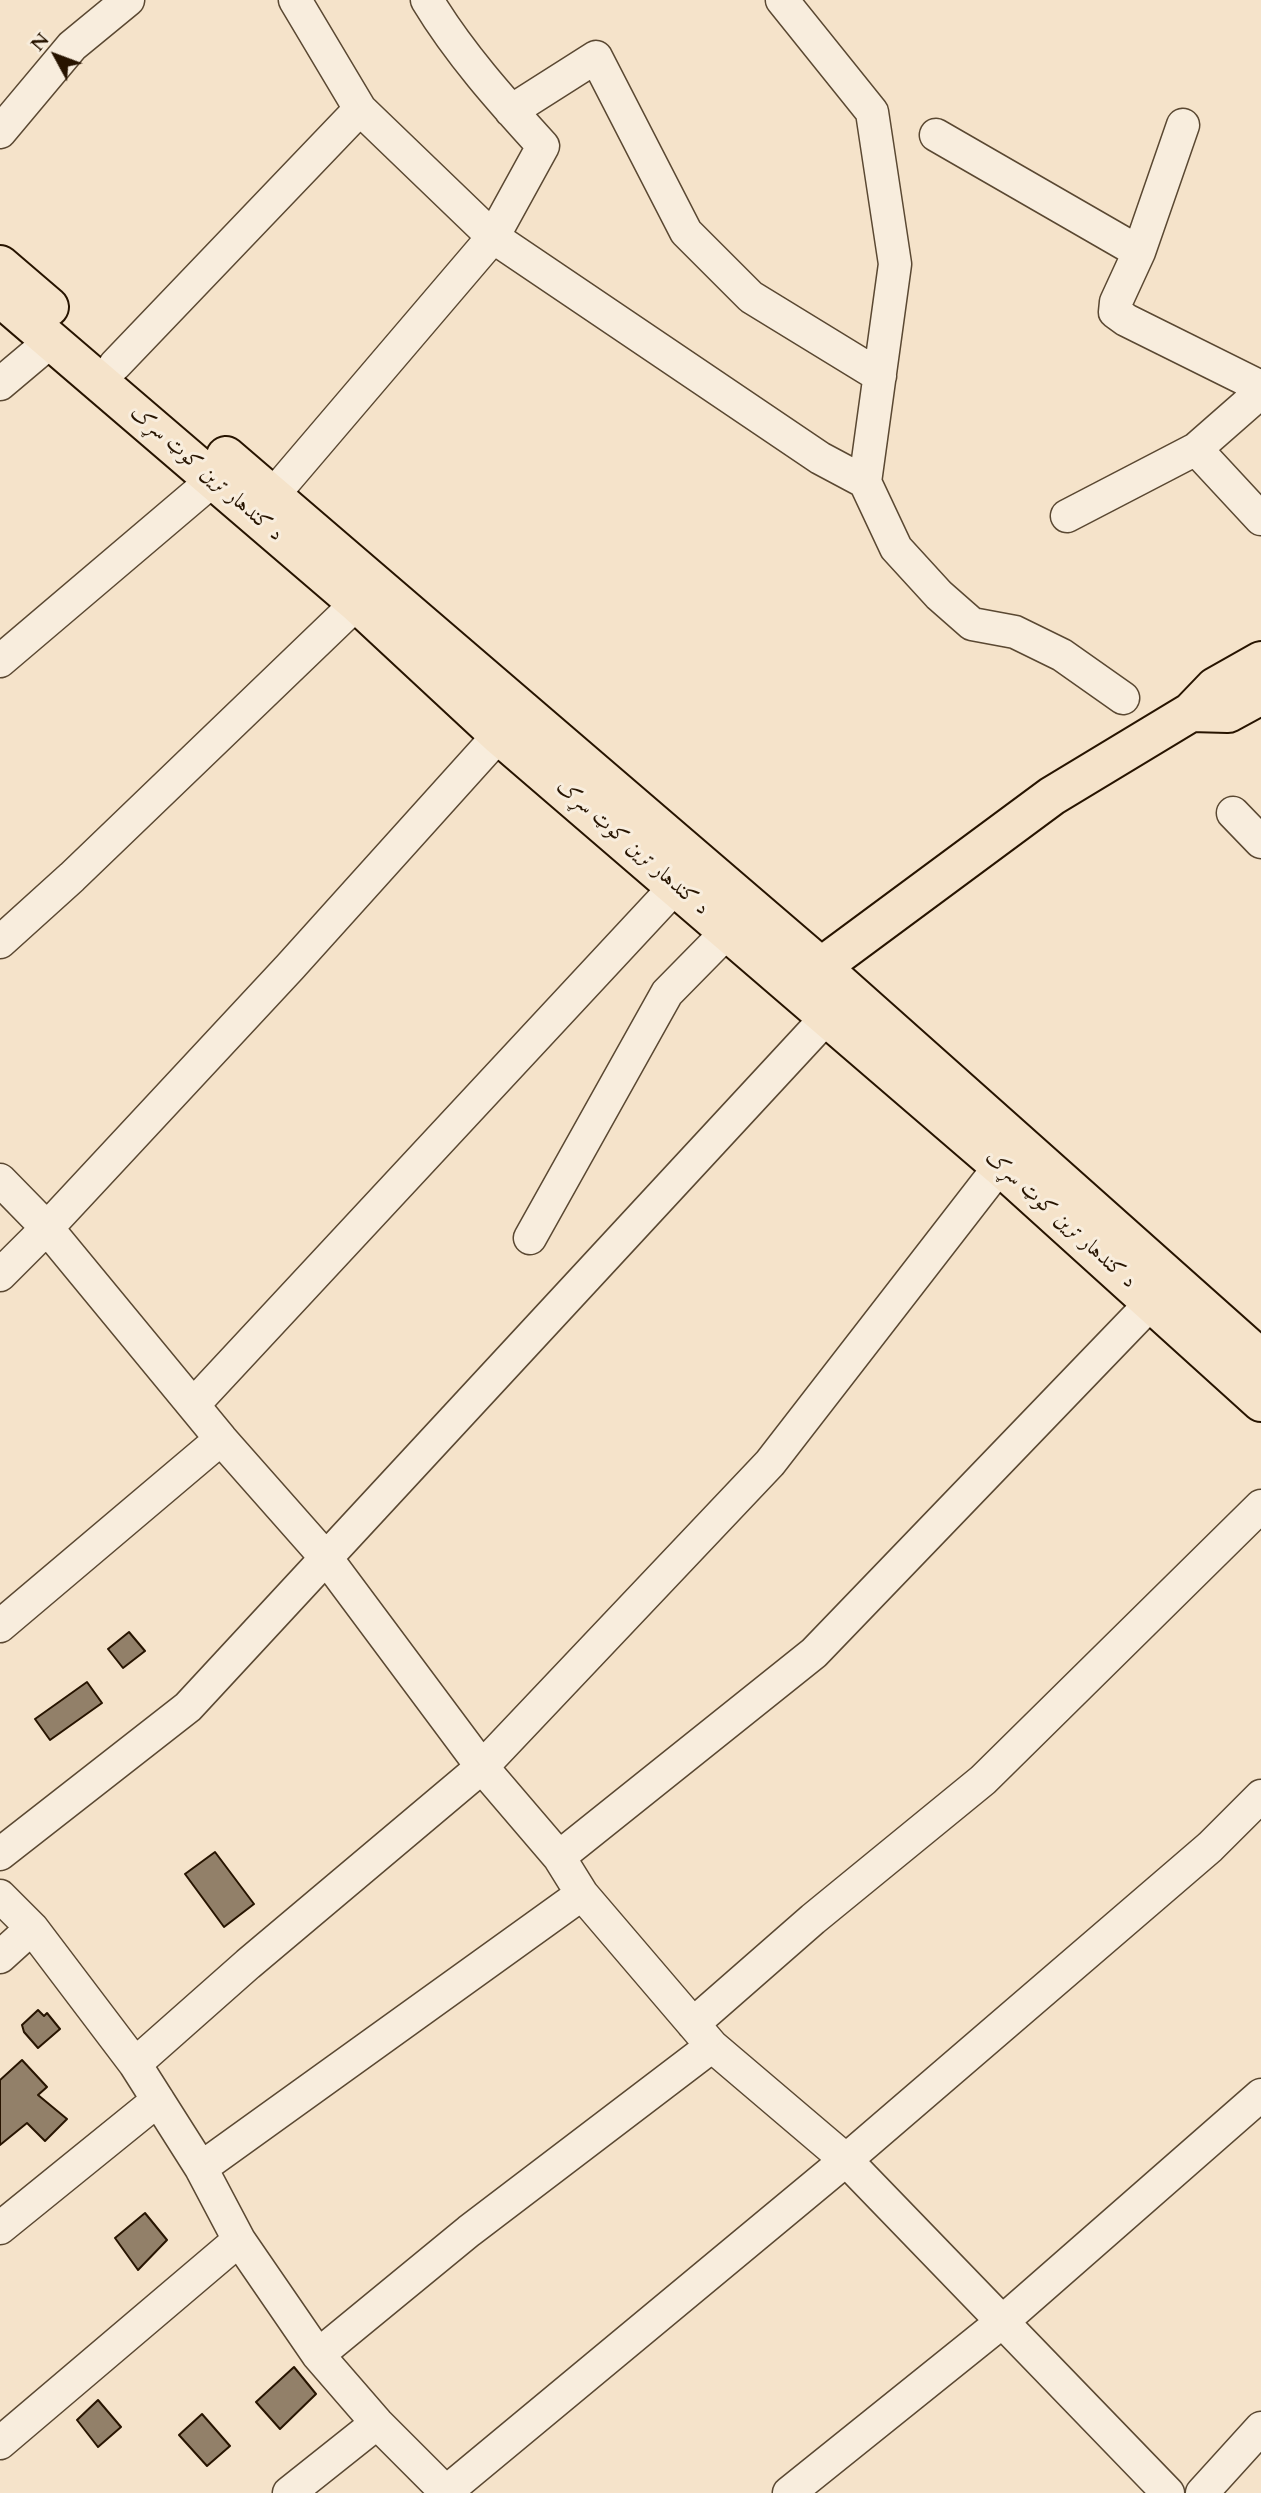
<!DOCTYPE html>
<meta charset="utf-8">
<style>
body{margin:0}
#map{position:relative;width:1261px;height:2493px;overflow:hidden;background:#f5e3ca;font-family:Cardo,serif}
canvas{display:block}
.north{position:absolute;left:21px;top:21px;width:70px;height:70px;-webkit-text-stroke:5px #f8eddd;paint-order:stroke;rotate:311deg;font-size:19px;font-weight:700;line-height:28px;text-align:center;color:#271400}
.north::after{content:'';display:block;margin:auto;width:24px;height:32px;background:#271400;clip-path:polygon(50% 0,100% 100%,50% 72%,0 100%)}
</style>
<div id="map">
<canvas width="1261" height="2493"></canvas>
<div class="north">N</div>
</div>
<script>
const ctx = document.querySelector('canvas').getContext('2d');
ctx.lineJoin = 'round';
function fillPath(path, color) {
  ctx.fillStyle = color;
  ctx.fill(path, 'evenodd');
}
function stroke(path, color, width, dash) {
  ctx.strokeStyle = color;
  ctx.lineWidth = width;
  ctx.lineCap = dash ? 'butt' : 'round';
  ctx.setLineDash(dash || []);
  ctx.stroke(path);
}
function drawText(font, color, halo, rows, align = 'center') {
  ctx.font = font + ' Cardo,Amiri,serif';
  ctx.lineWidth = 6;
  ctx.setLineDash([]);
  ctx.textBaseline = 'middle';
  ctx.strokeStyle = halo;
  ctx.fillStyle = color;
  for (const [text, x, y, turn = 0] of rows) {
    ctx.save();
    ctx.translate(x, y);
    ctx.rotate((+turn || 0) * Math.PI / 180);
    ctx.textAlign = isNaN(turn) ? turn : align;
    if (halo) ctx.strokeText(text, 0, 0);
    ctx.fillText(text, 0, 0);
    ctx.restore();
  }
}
const building = new Path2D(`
 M129,1632L145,1651L123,1668L108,1649Z
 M87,1682L102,1703L50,1740L35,1719Z
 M215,1852L254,1904L224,1927L185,1874Z
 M38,2010L44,2016L47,2013L60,2029L38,2048L24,2032L22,2025Z
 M22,2060L47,2087L38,2095L67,2119L45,2141L27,2123L0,2145V2080Z
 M145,2213L167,2240L138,2270L115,2238Z
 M294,2367L316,2394L280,2429L256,2402Z
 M98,2400L121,2427L98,2447L77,2420Z
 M202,2414L230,2446L207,2466L179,2435Z`);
const minor = new Path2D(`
 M295,0L360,109L493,237L820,458L865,482
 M782,0L872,112L895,264L865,482L896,548L939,595L972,624L1015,632L1062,655L1123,698
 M511,111L596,57L686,232L751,297L880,376
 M1183,125L1139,252L1116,302L1115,312L1126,320L1261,387
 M0,132L72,46L128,0
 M936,135L1139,252
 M115,365L360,109
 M0,384L51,341
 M1196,449L1261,519
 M273,495L493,237L543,146C501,100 459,53 427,0
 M1067,516L1196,449L1261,392
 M0,661L213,480
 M1233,813L1261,842
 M0,942L72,877L357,603
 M0,1180L47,1228L221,1439L327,1559L482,1767L559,1857L582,1894L712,2046L846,2160L1168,2493
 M530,1238L667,993L728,931
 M0,1275L47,1228L290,967L499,735
 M194,1404L676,886
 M0,1626L221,1439
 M0,1854L188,1707L827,1017
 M559,1857L814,1653L1152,1302
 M0,1896L32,1928L135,2064L201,2168L239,2240L318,2355L377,2423L447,2493
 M0,1957L32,1928
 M693,2024L813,1919L983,1780L1261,1506
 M135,2064L248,1964L482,1767L770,1463L1000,1166
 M201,2168L582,1894
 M0,2228L158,2100
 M318,2355L469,2231L712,2046
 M0,2443L239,2240
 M446,2492L846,2160L1210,1847L1261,1796
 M289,2493L377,2423
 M789,2493L1003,2321L1261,2095
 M1202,2493L1261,2428`);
const major = new Path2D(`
 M0,265L49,307
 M0,297L357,603L499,735L1000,1166L1261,1402
 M226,456L821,967L1261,1359
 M1191,712L1228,713L1261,695
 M803,983L821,967L1052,796L1191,712L1215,687L1261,661`);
const streetNames = [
 ["د کندهار ترين کوټ سړک",206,474,41],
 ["د کندهار ترين کوټ سړک",632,848,41],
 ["د کندهار ترين کوټ سړک",1060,1220,42]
];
fillPath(building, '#928069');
stroke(building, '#271400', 2);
stroke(minor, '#5a4832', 35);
stroke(major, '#271400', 42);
stroke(minor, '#f8eddd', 32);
stroke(major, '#f5e3ca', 38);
drawText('21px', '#271400', '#f8eddd', streetNames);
</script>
